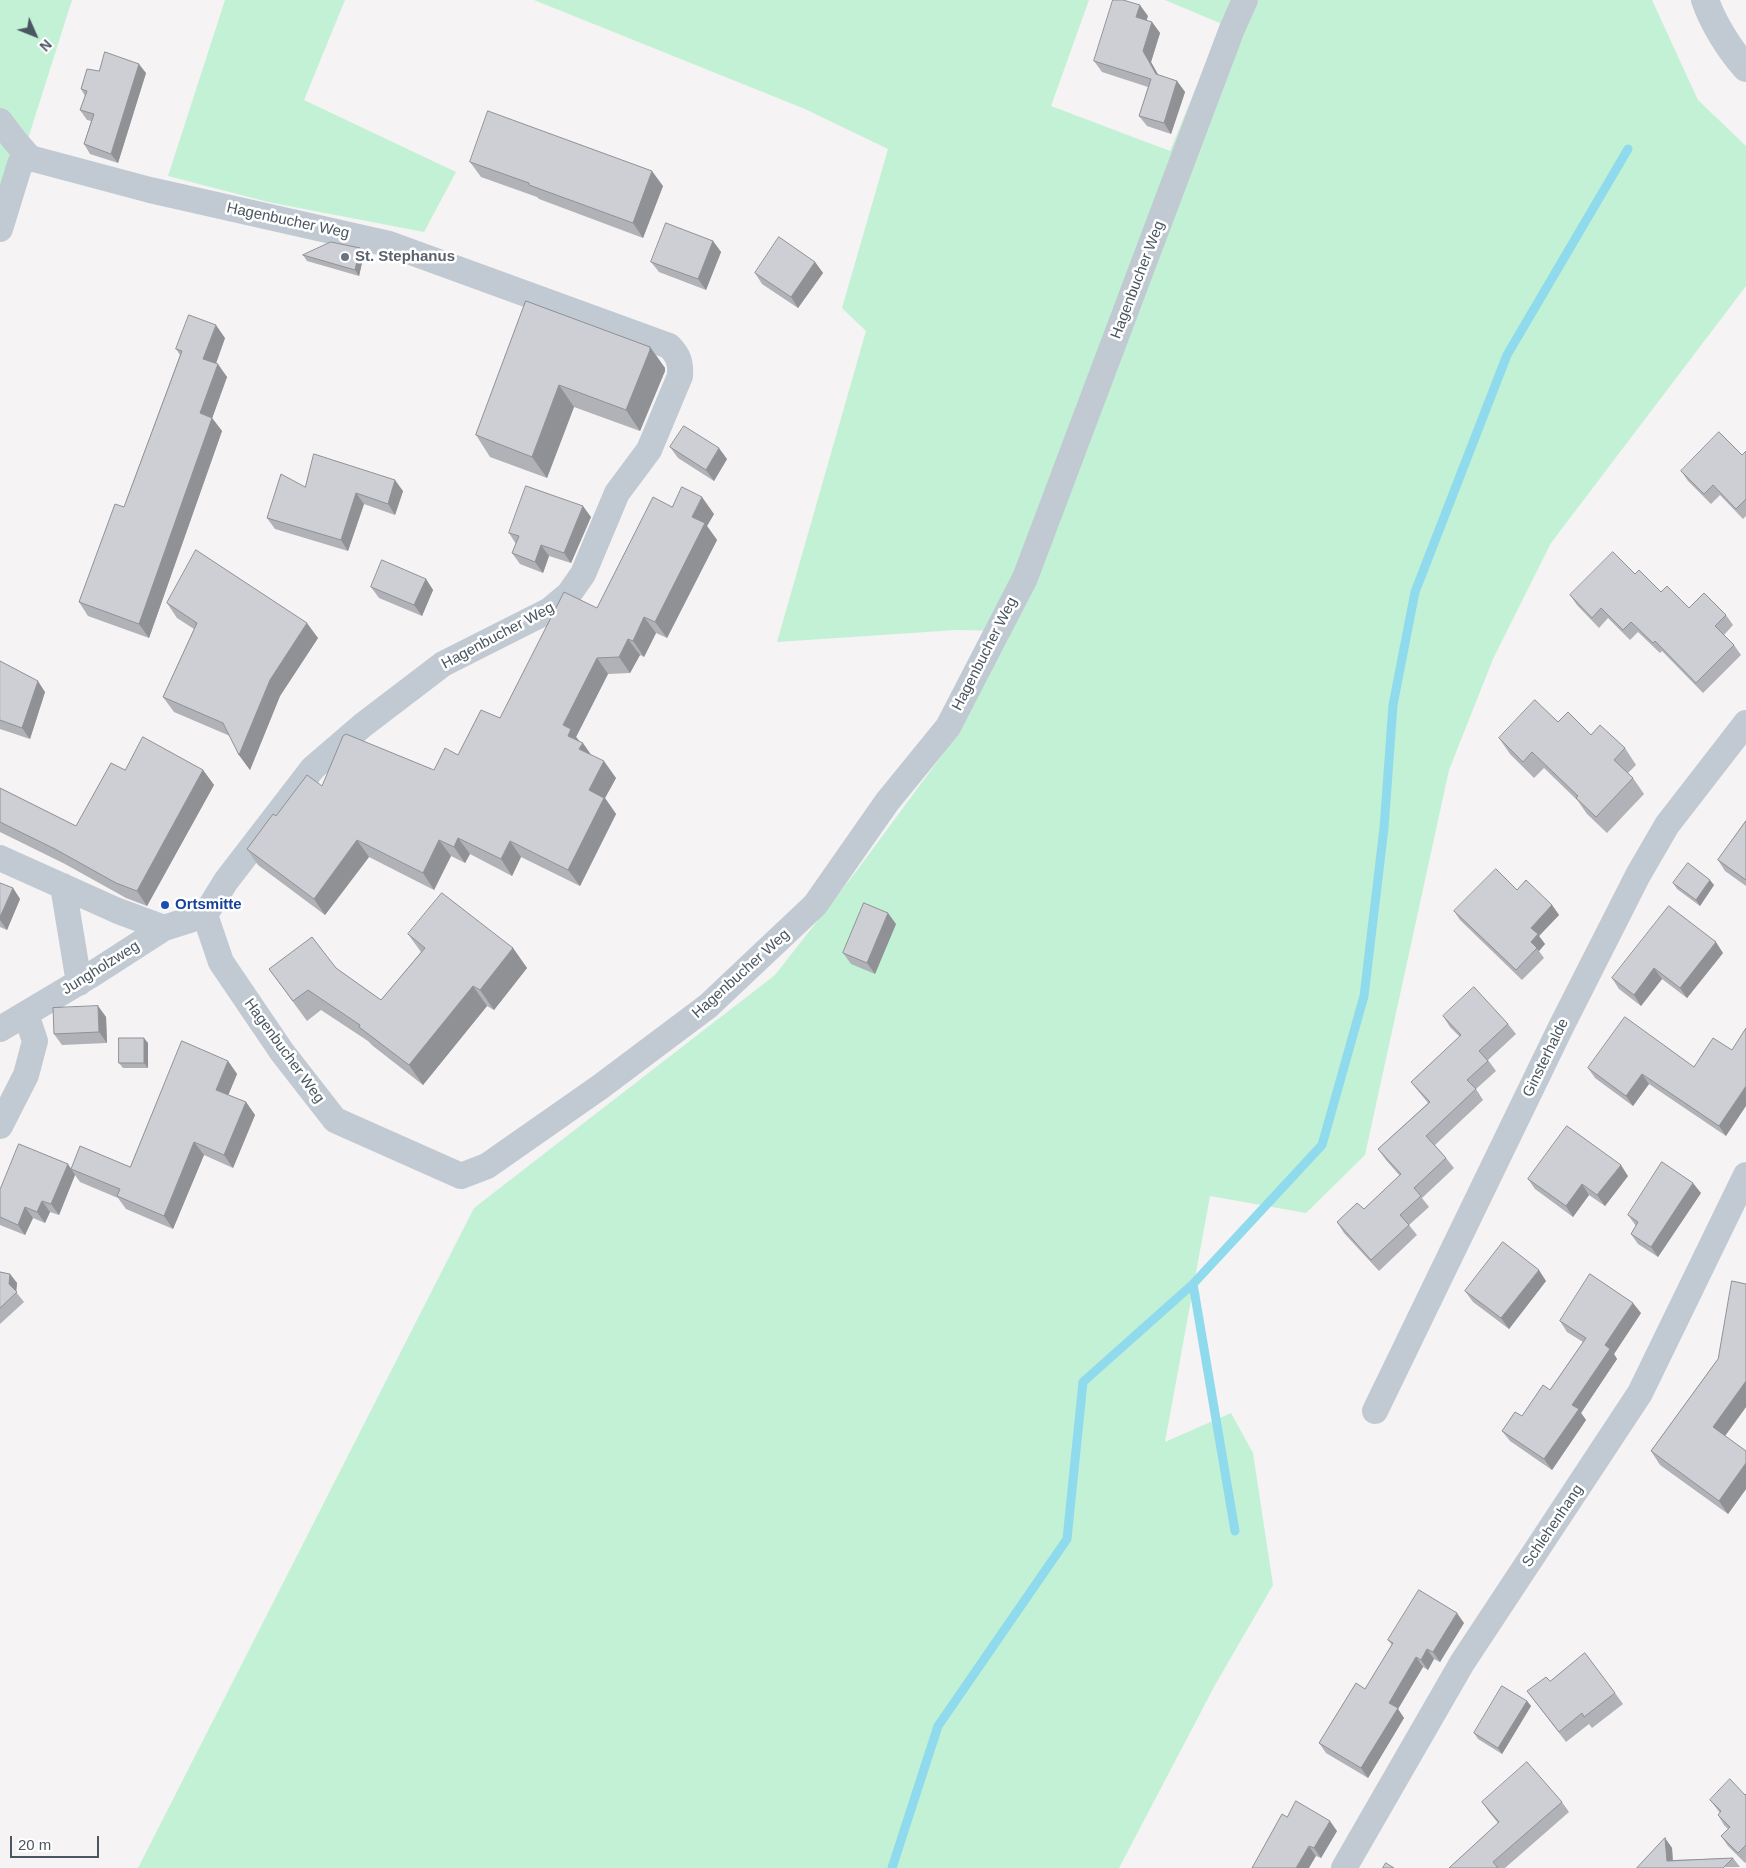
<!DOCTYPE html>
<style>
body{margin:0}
#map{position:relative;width:1746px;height:1868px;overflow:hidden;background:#f5f3f3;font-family:Helvetica,sans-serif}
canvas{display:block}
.north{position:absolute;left:10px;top:10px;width:50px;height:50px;-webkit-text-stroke:4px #fff;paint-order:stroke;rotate:134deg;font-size:14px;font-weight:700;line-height:20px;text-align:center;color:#4a5661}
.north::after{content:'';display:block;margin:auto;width:18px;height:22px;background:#4a5661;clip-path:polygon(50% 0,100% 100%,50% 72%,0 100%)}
.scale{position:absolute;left:10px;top:1836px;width:89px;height:22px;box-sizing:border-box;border:2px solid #4a5661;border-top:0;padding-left:6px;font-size:15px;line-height:18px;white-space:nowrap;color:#4a5661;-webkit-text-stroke:4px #fff;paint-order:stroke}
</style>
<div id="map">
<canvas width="1746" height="1868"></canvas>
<div class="north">N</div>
<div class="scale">20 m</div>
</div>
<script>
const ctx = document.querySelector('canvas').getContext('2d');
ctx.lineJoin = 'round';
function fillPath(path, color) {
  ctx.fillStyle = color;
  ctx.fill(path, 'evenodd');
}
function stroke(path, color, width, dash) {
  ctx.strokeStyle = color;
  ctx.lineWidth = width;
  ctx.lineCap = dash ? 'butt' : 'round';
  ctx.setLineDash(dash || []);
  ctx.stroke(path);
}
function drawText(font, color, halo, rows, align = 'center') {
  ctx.font = font + ' Helvetica,sans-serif';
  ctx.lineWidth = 5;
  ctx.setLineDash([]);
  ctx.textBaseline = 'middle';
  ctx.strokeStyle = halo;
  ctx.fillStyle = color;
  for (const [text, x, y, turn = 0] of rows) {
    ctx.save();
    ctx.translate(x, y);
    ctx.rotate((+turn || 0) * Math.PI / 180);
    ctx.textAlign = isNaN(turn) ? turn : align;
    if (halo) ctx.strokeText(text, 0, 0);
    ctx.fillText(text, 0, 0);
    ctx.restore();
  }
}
const green = new Path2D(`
 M0,0H72L0,227Z
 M225,0H345L304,100L456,172L424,232L268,202L168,176Z
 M534,0H1089L1051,106L1170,151L1222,24L1165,0H1652L1698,100L1746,146V286L1551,543L1493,659L1449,770L1365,1155L1306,1213L1210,1196L1165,1442L1231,1413L1253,1453L1273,1585L1215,1685L1119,1868H138L474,1208L775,975L858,869L959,732L1008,631L956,630L777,642L866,331L842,308L888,149L805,109Z`);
const stream = new Path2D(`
 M1235,1531L1193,1284L1322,1145L1364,996L1384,828L1393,705L1415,592L1507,355L1628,149
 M892,1868L938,1726L1067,1539L1083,1382L1193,1284`);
const minor = new Path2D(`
 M0,121L15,141L30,158
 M0,229L20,164L30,158L150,190L389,244L669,346C678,355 681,362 680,376L649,450L617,493L583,574L569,594L550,610L443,664L363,725L313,768L226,881L205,915
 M0,858L118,911L164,928
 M63,886L79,983
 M205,915L221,962L282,1052L335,1120L461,1176L487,1166L600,1087L708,1006L815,905L887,802L948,727L1025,578L1232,29L1245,0
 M0,1029L91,975L164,928L205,915
 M0,1126L26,1075L35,1041L26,1014
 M1375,1411L1561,1027L1638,875L1667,825L1746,723
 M1344,1868L1462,1663L1640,1393L1746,1175`);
const tertiary = new Path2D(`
 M1705,0C1713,23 1729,49 1746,68`);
const wall = new Path2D(`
 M1148,16L1146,21L1152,22L1160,33L1151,62L1158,75L1177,81L1185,92L1171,134L1147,126L1139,116L1148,87L1102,72L1094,61Z
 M146,73L118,163L90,154L84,144L91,121L87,120L80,110L85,96L81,89Z
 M470,162L663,186L643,238L539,199L537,197L481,177Z
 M713,241L721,252L706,290L659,272L651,262Z
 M364,254L359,276L307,261L303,255Z
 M815,262L823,273L798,308L762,284L755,273Z
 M526,301L650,347L665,368V371L640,431L574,407L547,478L490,457L476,435Z
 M225,338L216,363L227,377L212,418L222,431L149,638L88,616L79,602L124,507L180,355L176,349Z
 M670,447L727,459L714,481L678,458Z
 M1746,451V516L1743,519L1720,495L1711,504L1688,481L1681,471L1742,455Z
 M305,487L403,491L395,515L364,504L348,551L275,529L267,518Z
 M672,507L714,514L707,526L717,540L667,638L656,633L644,657L640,655L630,673L608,674L576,737L591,755L616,778L605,798L616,814L580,886L521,857L512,876L470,854L465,863L451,856L434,890L369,857L325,915L258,865L247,849L276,816L322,786L434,770L458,755L500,718L597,608Z
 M591,517L571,563L549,556L543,573L520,564L512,553L516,544L509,533Z
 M1635,574L1661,592L1689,608L1726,615L1733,625L1724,635L1734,645L1741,655L1703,693L1662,651L1660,653L1638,632L1630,640L1608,618L1599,628L1577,605L1570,595Z
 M426,579L433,590L422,616L379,598L371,587Z
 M167,603L318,638L280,696L250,770L239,755L230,736L174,712L163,697L194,629L177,618Z
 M0,661L45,692L30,739L0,729Z
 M1558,722L1625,748L1636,765L1628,773L1633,778L1644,794L1607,833L1587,814L1578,801L1544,768L1534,778L1510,754L1499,738Z
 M125,770H203L214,785L147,906L126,898L65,864L0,832V788L76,826Z
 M1746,821V886L1725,871L1718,860Z
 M0,883L13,888L20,899L7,930L0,927Z
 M1673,883L1714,885L1700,906L1677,889Z
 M1517,890L1552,905L1559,915L1539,936L1545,944L1539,951L1544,958L1522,980L1460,920L1454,911Z
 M896,924L875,974L851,964L843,953Z
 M408,934L513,948L527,968L494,1010L487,1006L423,1085L373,1046L368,1041L321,1010L307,1021L269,969L336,968L381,1000L421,952Z
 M1723,953L1687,998L1662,979L1641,1006L1619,989L1612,978Z
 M98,1006L106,1017L107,1043L62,1045L54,1034Z
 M1443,1016L1508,1024L1516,1034L1488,1060L1496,1071L1476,1089L1483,1100L1435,1145L1446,1158L1454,1168L1422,1198L1429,1207L1409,1225L1417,1235L1379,1271L1344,1233L1337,1222L1364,1209L1400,1176L1386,1160L1378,1149L1428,1103L1419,1092L1411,1082L1460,1037L1450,1027Z
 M148,1043V1068H123L119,1063Z
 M1732,1050L1726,1136L1649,1084L1633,1106L1595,1078L1588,1068L1694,1067Z
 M228,1061L237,1074L228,1095L246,1102L255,1115L233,1168L204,1155L173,1229L126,1209L118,1198L80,1182L75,1175L59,1215L50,1212L45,1223L33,1218L25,1235L0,1225V1190L71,1169L130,1167Z
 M1628,1176L1605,1206L1589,1195L1573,1217L1535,1189L1528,1179Z
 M1701,1193L1658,1257L1638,1244L1631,1234L1636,1226L1628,1215Z
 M0,1272L10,1274L17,1283L16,1292L24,1302L0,1324Z
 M1546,1281L1509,1329L1473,1302L1465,1291Z
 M1746,1284V1407L1725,1436L1746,1451V1489L1728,1514L1660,1465L1651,1451L1718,1359Z
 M1641,1313L1614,1354L1617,1359L1581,1413L1586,1420L1552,1470L1510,1441L1502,1431L1522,1416L1550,1390L1583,1342L1567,1332L1560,1321Z
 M1464,1623L1440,1662L1434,1659L1428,1670L1423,1667L1398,1709L1404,1718L1368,1778L1326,1753L1319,1743L1365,1689L1392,1645L1388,1640Z
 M1550,1681L1615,1693L1623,1704L1592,1728L1589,1724L1566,1742L1527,1691Z
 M1527,1701L1531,1706L1502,1754L1478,1739L1474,1733Z
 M1746,1794V1862L1745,1863L1728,1846L1721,1836L1728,1829L1724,1825L1718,1815L1720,1813L1710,1800Z
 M1482,1802H1562L1569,1812L1505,1868H1449L1498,1823L1489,1812Z
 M1287,1817L1337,1831L1321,1858L1316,1856Z
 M1665,1838L1672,1848L1673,1860L1733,1858L1740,1867L1637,1868Z`);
const shadedWall = new Path2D(`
 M1140,5L1148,16L1144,28L1136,17Z
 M1152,22L1160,33L1151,62L1164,85L1156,74L1143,51Z
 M139,64L146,73L118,163L111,154Z
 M1177,81L1185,92L1171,134L1164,123Z
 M652,171L663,186L643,238L633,223Z
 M713,241L721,252L706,290L698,279Z
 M360,248L364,254L359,276L355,270Z
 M815,262L823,273L798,308L791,297Z
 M216,325L225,338L213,372L203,359Z
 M650,347L665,368V371L640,431L626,410Z
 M218,364L227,377L209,427L200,413Z
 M559,385L574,407L547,478L532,457Z
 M212,418L222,431L149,638L139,624Z
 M719,448L727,459L714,481L706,470Z
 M395,480L403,491L395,515L388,504Z
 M356,493L364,504L348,551L341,540Z
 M702,497L714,514L707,526L717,540L667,638L655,622L692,517Z
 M583,506L591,517L571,563L564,553Z
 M541,545L549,556L543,573L535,562Z
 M426,579L433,590L422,616L414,605Z
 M644,617L656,633L644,657L633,641Z
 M307,623L318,638L280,696L250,770L239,755L270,680Z
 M628,639L640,655L630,673L619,657Z
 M597,658L608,674L576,737L582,744L583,743L594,759L591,765L568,736L563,725Z
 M38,681L45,692L30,739L22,728Z
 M604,761L616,778L605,798L616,814L580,886L568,870L589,790Z
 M203,770L214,785L147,906L137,891Z
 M458,838L470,854L465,863L454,847Z
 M357,840L369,857L325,915L314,899Z
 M439,840L451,856L434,890L423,873Z
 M510,841L521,857L512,876L501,859Z
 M1710,880L1714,885L1700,906L1696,900Z
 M13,888L20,899L7,930L0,920V917Z
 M1552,905L1559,915L1539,936L1545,944L1539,951L1531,942V928Z
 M888,913L896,924L875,974L867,963Z
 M1716,942L1723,953L1687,998L1680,988Z
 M513,948L527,968L494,1010L480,990Z
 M1654,968L1662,979L1641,1006L1634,995Z
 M473,986L487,1006L423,1085L409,1065Z
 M98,1006L106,1017L107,1043L99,1032Z
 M144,1038L148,1043V1068L144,1063Z
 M228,1061L237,1074L225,1103L216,1090Z
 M1642,1074L1649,1084L1633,1106L1626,1096Z
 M1746,1086V1106L1726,1136L1719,1126Z
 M246,1102L255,1115L233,1168L224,1155Z
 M194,1142L204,1155L173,1229L164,1216Z
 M68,1164L75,1175L59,1215L51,1204Z
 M1621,1165L1628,1176L1605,1206L1597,1195Z
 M1693,1183L1701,1193L1658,1257L1651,1247Z
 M1582,1184L1589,1195L1573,1217L1566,1206Z
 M42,1201L50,1212L45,1223L37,1212Z
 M25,1207L33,1218L25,1235L18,1225Z
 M1539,1270L1546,1281L1509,1329L1501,1318Z
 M10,1274L17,1283L16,1294L9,1284Z
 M1633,1303L1641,1313L1614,1354L1617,1359L1581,1413L1586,1420L1552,1470L1544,1459L1572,1405L1605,1345Z
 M1746,1381V1407L1722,1440L1713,1427Z
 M1746,1463V1489L1728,1514L1719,1501Z
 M1457,1613L1464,1623L1440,1662L1433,1652Z
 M1427,1649L1434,1659L1428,1670L1421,1660Z
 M1416,1657L1423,1667L1398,1709L1404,1718L1368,1778L1361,1768L1389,1703Z
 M1527,1701L1531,1706L1502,1754L1498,1748Z
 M1330,1821L1337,1831L1321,1858L1314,1848Z
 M1665,1838L1672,1848L1673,1868L1667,1861Z
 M1309,1846L1316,1856L1309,1868H1296Z`);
const building = new Path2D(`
 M1113,0H1123L1140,5L1136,17L1152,22L1143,51L1156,74L1177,81L1164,123L1139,116L1151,79L1094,61Z
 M105,52L139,64L111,154L84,144L94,114L80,110L87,91L81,89L87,69L99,71Z
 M488,111L652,171L633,223L529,185V183L470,162Z
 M666,223L713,241L698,279L651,262Z
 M779,237L815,262L791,297L755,273Z
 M331,242L360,248L355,270L303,255Z
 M526,301L650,347V350L626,410L559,385L532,457L476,435Z
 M189,315L216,325L203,359L218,364L200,413L212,418L139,624L79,602L115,504L124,507L182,351L176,349Z
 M684,426L719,448L706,470L670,447Z
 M1719,432L1742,455L1746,451V499L1736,509L1713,485L1704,494L1681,471Z
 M314,454L395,480L388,504L356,493L341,540L267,518L281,474L305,487Z
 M526,486L583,506L564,553L541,545L535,562L512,553L519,536L509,533Z
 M682,487L702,497L692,517L705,523L655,622L644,617L633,641L628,639L619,657L597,658L563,725L571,729L568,736L583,743L579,749L604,761L589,790L604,798L568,870L510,841L501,859L458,838L454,847L439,840L423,873L357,840L314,899L247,849L273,814L276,816L307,775L322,786L343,736L346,734L434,770L445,748L458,755L481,710L500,718L564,592L597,608L653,497L672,507Z
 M196,550L307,623L270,680L239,755L223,723L163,697L197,623L167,603Z
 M1613,552L1635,574L1639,570L1661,592L1667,586L1689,608L1704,593L1726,615L1715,626L1734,645L1696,683L1655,641L1653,643L1631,622L1623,630L1601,608L1592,618L1570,595Z
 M382,560L426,579L414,605L371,587Z
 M0,661L38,681L22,728L0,720Z
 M1535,700L1558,722L1568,712L1591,735L1600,725L1625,748L1614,760L1633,778L1596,817L1576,798L1578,796L1532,752L1523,762L1499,738Z
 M143,737L203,770L137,891L116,883L55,849L0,822V788L76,826L111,763L125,770Z
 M1746,821V880L1718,860Z
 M1688,863L1710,880L1696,900L1673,883Z
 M1496,869L1517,890L1526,880L1552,905L1531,928L1538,934L1531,942L1537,948L1516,970L1454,911Z
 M0,883L13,888L0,917Z
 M442,893L513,948L480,990L473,986L409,1065L359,1027L360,1025L308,990L293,1001L269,969L312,937L336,968L381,1000L425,948L408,934Z
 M864,903L888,913L867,963L843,953Z
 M1669,906L1716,942L1680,988L1654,968L1634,995L1612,978Z
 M1474,987L1508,1024L1479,1051L1488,1061L1467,1080L1476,1089L1426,1136L1446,1158L1414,1188L1421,1196L1400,1215L1409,1225L1371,1260L1337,1222L1357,1203L1364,1209L1401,1174L1378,1149L1430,1102L1411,1082L1461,1035L1443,1016Z
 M98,1006L99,1032L54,1034L53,1008Z
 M1625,1017L1694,1067L1713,1038L1732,1050L1746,1028V1086L1719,1126L1642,1074L1626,1096L1588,1068Z
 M119,1038H144V1063H119Z
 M182,1041L228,1061L216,1090L246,1102L224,1155L194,1142L164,1216L117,1196L120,1189L71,1169L80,1146L130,1167Z
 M1567,1126L1621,1165L1597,1195L1582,1184L1566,1206L1528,1179Z
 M19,1144L68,1164L51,1204L42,1201L37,1212L25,1207L18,1225L0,1217V1190Z
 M1662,1162L1693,1183L1651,1247L1631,1234L1638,1222L1628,1215Z
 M1503,1242L1539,1270L1501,1318L1465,1291Z
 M0,1272L10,1274L9,1284L17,1292L0,1308Z
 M1590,1274L1633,1303L1605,1345L1610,1349L1572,1405L1579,1409L1544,1459L1502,1431L1515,1412L1522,1416L1543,1385L1550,1390L1586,1338L1560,1321Z
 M1732,1281L1746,1284V1381L1713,1427L1746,1451V1463L1719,1501L1651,1451L1718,1359Z
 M1419,1590L1457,1613L1433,1652L1427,1649L1421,1660L1416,1657L1389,1703L1398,1708L1361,1768L1319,1743L1356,1683L1365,1689L1393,1643L1388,1640Z
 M1585,1653L1615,1693L1584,1717L1582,1713L1559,1732L1527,1691L1546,1677L1550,1681Z
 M1502,1686L1527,1701L1498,1748L1474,1733Z
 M1527,1762L1562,1802L1493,1862L1498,1868H1449L1499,1822L1482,1802Z
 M1730,1779L1745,1795L1746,1794V1845L1738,1853L1721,1836L1730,1827L1718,1815L1721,1811L1710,1800Z
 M1296,1801L1330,1821L1314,1848L1309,1846L1296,1868H1252L1282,1814L1287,1817Z
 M1665,1838L1667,1861L1733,1858L1723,1868H1637Z
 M1386,1863L1394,1868H1383Z`);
const markers = [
 [345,257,5,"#6b7280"],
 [165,905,5,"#1a4fb4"]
];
const streetNames = [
 ["Hagenbucher Weg",288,221,12],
 ["Hagenbucher Weg",1138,280,-69],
 ["Hagenbucher Weg",498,636,-28],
 ["Hagenbucher Weg",985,654,-63],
 ["Jungholzweg",101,968,-32],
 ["Hagenbucher Weg",741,974,-42],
 ["Hagenbucher Weg",284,1051,54],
 ["Ginsterhalde",1546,1058,-64],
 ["Schlehenhang",1553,1526,-56]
];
const worshipNames = [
 ["St. Stephanus",355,257]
];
const transitNames = [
 ["Ortsmitte",175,905]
];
fillPath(green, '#c3f1d5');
stroke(stream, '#90daee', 9);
stroke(minor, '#c1cad2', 26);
stroke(tertiary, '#c1cad2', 28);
fillPath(wall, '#b0b2b7');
fillPath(shadedWall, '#909195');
fillPath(building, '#cdcfd5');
stroke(building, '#909195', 1);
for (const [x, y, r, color] of markers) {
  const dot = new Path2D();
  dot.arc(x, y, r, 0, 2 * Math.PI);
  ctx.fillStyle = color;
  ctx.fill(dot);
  stroke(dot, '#fff', 2);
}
drawText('15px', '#4a5661', '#fff', streetNames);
drawText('bold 15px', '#5b616d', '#fff', worshipNames, 'left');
drawText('bold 15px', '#164399', '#fff', transitNames, 'left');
</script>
